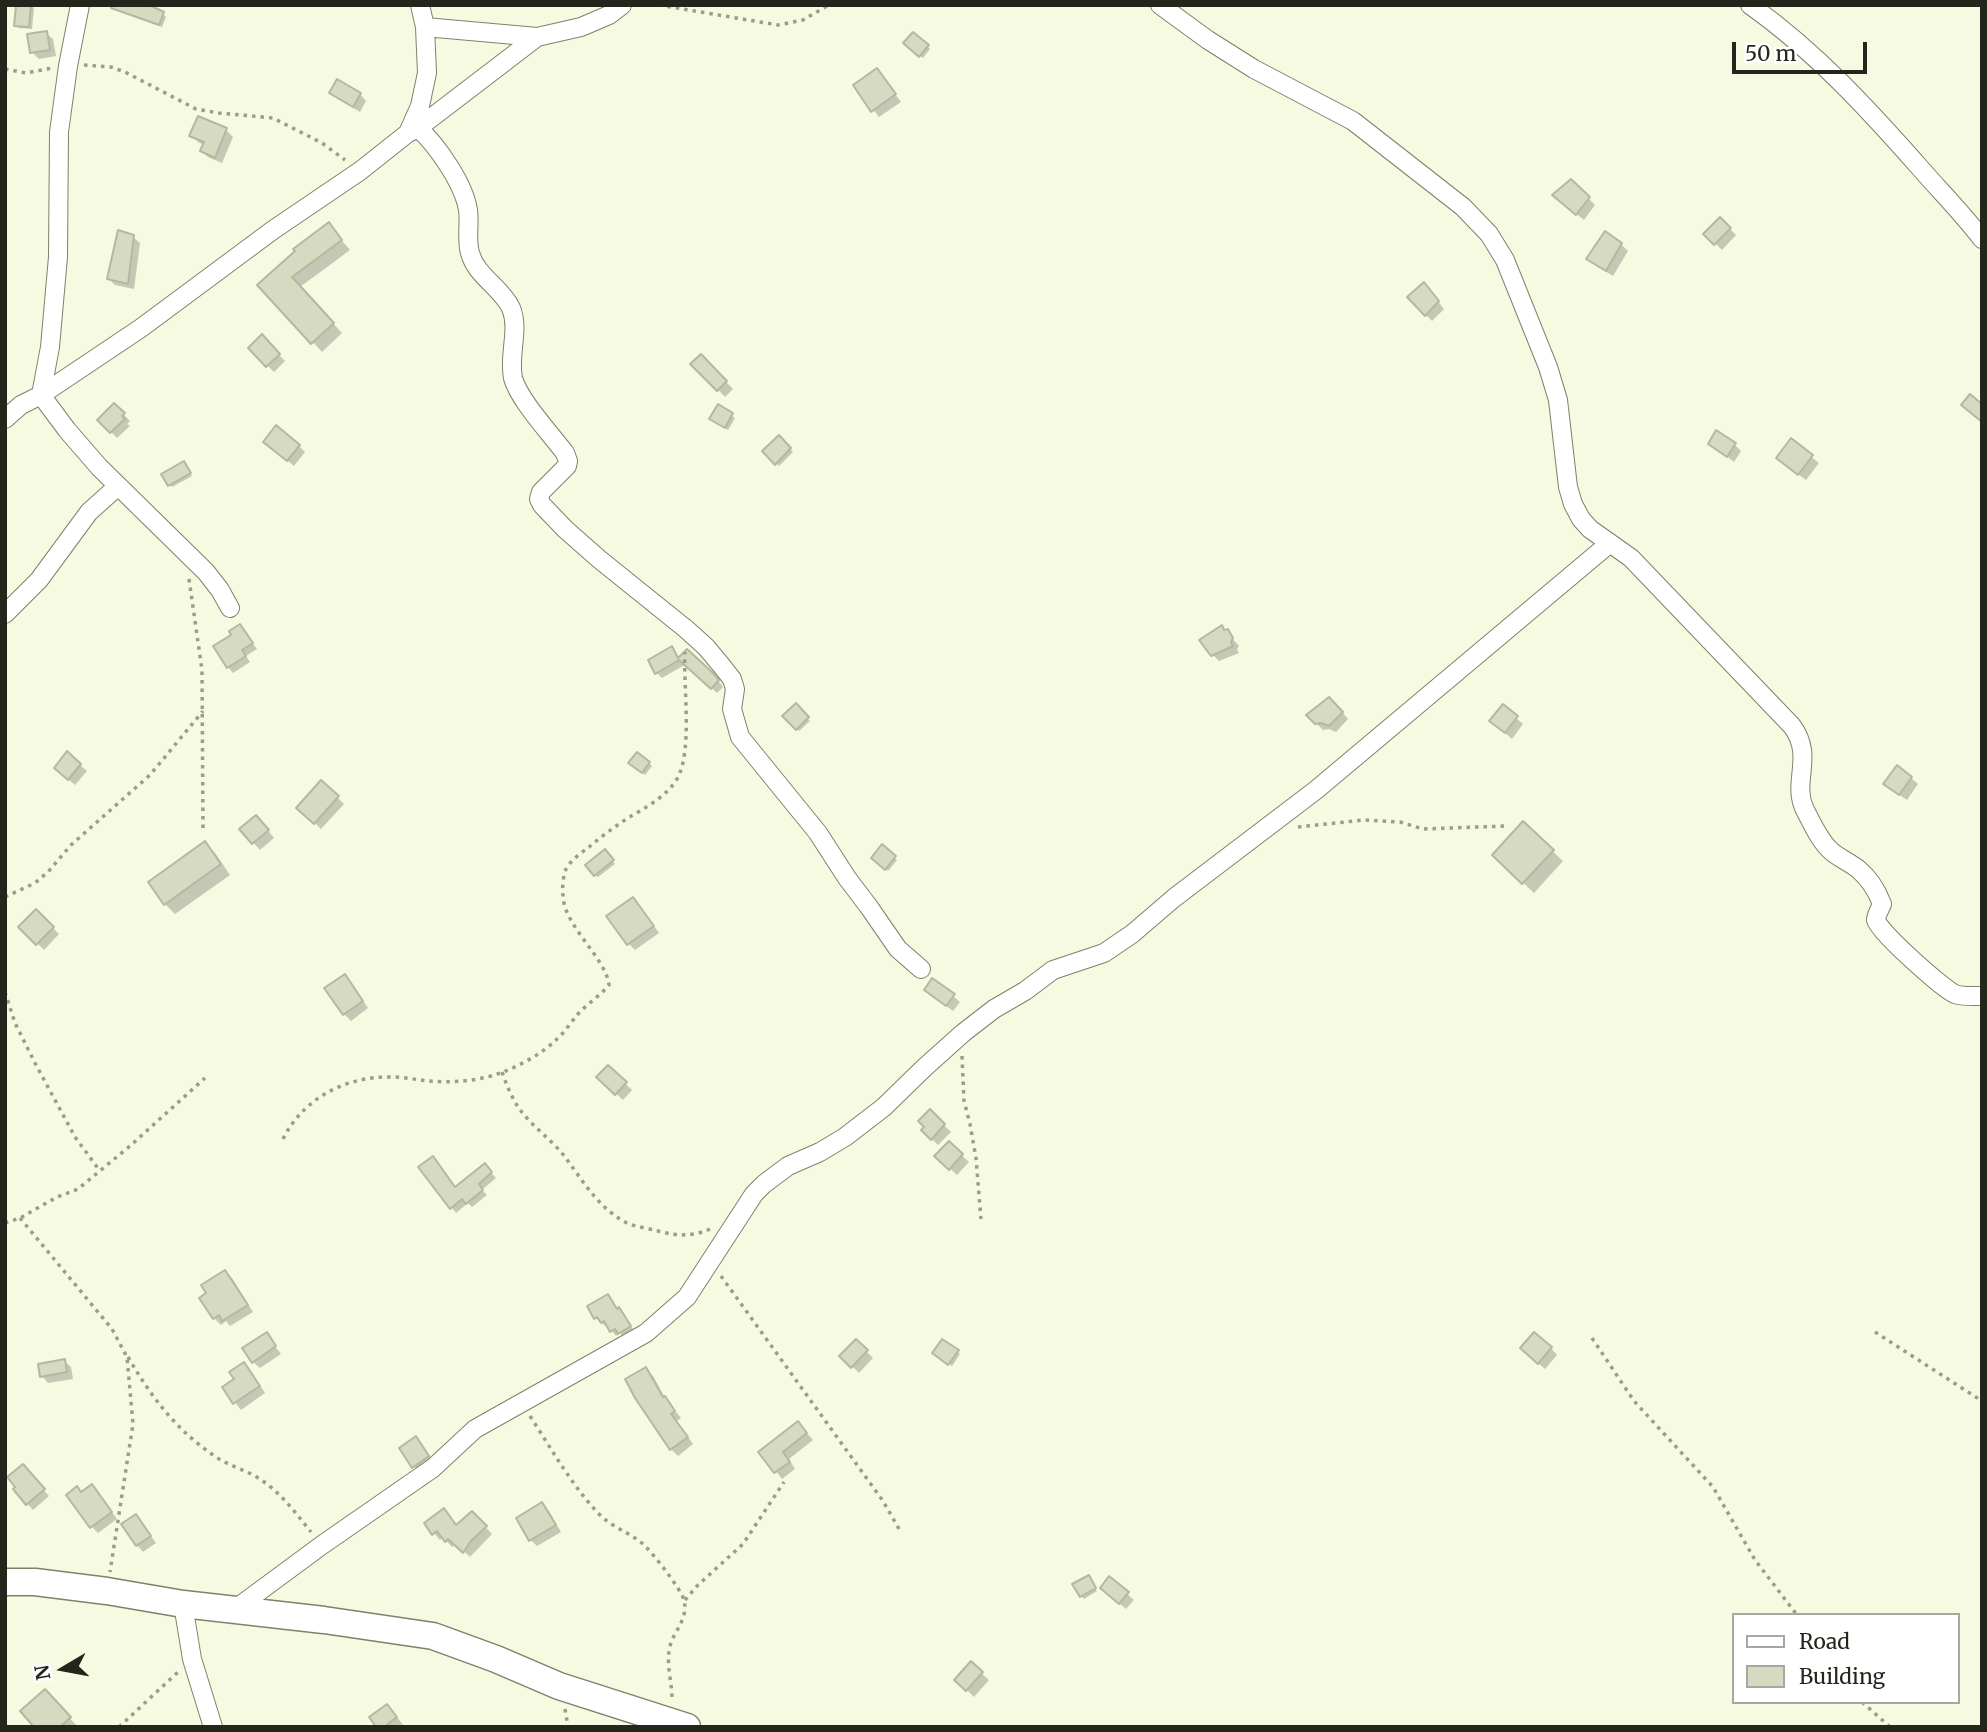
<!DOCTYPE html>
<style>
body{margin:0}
#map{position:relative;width:1987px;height:1732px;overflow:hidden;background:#f5fae1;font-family:Merriweather,serif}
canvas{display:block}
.frame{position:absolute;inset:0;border:7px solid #24261c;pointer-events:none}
.legend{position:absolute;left:1732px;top:1613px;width:228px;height:91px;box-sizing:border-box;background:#fff;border:2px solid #a7a8a4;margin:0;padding:9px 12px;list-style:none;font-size:21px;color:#24261c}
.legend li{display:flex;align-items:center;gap:14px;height:35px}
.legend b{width:35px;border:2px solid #a7a8a4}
.north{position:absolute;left:28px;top:1634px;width:70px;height:70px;-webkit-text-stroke:5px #fff;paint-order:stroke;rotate:260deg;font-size:19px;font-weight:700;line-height:28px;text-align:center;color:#24261c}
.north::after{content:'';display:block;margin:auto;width:24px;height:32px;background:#24261c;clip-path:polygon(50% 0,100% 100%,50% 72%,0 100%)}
.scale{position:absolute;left:1732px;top:42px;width:135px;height:32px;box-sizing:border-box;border:4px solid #24261c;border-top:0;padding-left:9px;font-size:21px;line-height:24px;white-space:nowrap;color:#24261c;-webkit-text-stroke:5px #fff;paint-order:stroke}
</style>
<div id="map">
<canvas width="1987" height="1732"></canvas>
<div class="frame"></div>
<ul class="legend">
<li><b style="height:9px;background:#fff"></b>Road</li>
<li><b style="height:19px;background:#d5dac1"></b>Building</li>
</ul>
<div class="north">N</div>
<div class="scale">50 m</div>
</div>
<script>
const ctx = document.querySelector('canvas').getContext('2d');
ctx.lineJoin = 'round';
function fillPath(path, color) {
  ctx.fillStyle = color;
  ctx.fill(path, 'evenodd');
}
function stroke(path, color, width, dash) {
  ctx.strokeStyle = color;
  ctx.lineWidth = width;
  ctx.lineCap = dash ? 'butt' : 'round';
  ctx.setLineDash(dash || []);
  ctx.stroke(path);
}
const shadow = new Path2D(`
 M31,5L34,8L32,29L19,28L16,25Z
 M127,12L163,14L166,17L162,27L130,15Z
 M46,33L53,39L56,56L39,59L32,52Z
 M913,34L930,49L923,58L905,43Z
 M877,70L901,102L879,117L855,86Z
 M331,93L360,94L366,101L360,112L338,99Z
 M199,118L226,130L233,137L222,163L208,157L202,151L204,145L198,142L191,135Z
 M1571,181L1595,205L1584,220L1561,202Z
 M1720,219L1736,235L1722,250L1706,234Z
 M329,225L350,250L300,287L342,333L322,352L260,285Z
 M133,237L140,243L134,289L115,285L109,279Z
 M1621,244L1628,251L1613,276L1595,265L1588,259Z
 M1430,291L1444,309L1432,321L1409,298Z
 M262,337L285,361L274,372L250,348Z
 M701,356L733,389L725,397L693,364Z
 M114,405L130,421L127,424L130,426L117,438L99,420Z
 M718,406L735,418L728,430L714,422Z
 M779,437L793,452L779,466L765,451Z
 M1791,441L1819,463L1806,480L1785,464Z
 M1710,443L1735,445L1741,451L1734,462Z
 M299,446L305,452L294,466L272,448Z
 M187,466L192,476L172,487L169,484Z
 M240,626L257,649L246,656L250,662L233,673L228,667L234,635Z
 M1222,627L1239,646L1237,649L1239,653L1219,661L1212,654Z
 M671,649L680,659L717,679L723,687L717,693L686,664L662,678L657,673Z
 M1336,705L1348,719L1336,732L1329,729L1323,730L1309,716Z
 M796,706L810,721L799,731L785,716Z
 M1503,707L1523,724L1512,739L1491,721Z
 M649,763L652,766L645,775L633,766Z
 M80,765L87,771L75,785L62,774Z
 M1911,778L1918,784L1907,800L1892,790Z
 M321,782L344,804L321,829L299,808Z
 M263,824L274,838L260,850L241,829Z
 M1524,824L1563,861L1534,893L1494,855Z
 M205,843L215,853L230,875L175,914L165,904Z
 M882,847L897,860L888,871L873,858Z
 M608,854L615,864L598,877L595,875Z
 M639,905L659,933L635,950L629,944Z
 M36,911L59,934L44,950L21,927Z
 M351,983L368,1008L351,1021L344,1014Z
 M933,996H953L960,1002L953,1011Z
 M608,1067L632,1090L623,1100L599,1077Z
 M930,1111L951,1132L938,1145L923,1130Z
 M949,1143L969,1162L957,1175L937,1156Z
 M485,1166L496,1178L482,1190L487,1195L472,1207L468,1203L456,1213L421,1168L456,1189Z
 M225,1272L232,1278L253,1312L230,1326L226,1321L221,1325L214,1318Z
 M608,1297L618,1310L624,1314L634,1331L624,1338L620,1333L616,1336L608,1326L607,1327L595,1318Z
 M266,1335L281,1354L260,1368L253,1362Z
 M856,1341L873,1358L859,1373L842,1356Z
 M1551,1348L1557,1355L1545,1369L1529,1355Z
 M957,1351L960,1354L952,1366L937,1356Z
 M64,1361L71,1367L73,1379L48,1383L42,1376Z
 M244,1364L250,1370L265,1393L241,1410L224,1388L237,1379Z
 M646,1369L653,1376L665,1398L681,1418L677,1421L693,1444L678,1456L671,1449L636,1397Z
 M804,1430L813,1440L789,1459L795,1469L782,1479L761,1452Z
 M416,1438L435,1463L420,1474L401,1448Z
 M28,1472L49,1496L33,1510L15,1490Z
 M98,1493L117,1519L98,1533L92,1527L82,1494Z
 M542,1504L549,1511L561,1532L537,1546L531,1540Z
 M472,1513L492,1534L470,1557L456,1544L452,1547L443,1537L440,1540L426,1524L457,1527Z
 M136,1516L156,1543L143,1552L137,1545Z
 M1091,1580L1097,1591L1084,1599L1081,1596Z
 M1108,1594H1127L1134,1600L1126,1609Z
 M971,1664L989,1680L974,1697L957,1680Z
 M51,1697L76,1725L74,1727H36Z
 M394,1713L403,1725L400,1727H378Z`);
const building = new Path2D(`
 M16,5H31L29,27L14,26Z
 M112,5H149L164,12L159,25L111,8Z
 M47,31L50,50L30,53L27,34Z
 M913,32L929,45L919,57L903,43Z
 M877,68L896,94L871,112L853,85Z
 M337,79L361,93L353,107L329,93Z
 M198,116L227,128L215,158L200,151L204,142L189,136Z
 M1571,179L1590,197L1576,215L1552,195Z
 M1720,217L1731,228L1714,245L1703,234Z
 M329,222L342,240L292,277L334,323L311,344L257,285L295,251L293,249Z
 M118,230L134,235L128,284L107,279Z
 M1605,231L1622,243L1606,271L1586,259Z
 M1424,282L1439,301L1425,316L1407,297Z
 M262,334L280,354L266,367L248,348Z
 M701,354L727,381L717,391L690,364Z
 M1970,394L1982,404V422L1961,405Z
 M114,403L125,413L122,416L125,419L110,433L97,420Z
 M718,404L733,413L725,428L709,419Z
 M276,425L300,445L287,461L263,442Z
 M1716,430L1736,443L1727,457L1708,444Z
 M779,435L791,448L775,465L762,451Z
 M1791,438L1813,455L1798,475L1776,458Z
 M184,461L191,473L168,486L161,474Z
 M240,624L253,643L242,650L246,656L227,668L213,646L231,635L229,631Z
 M1222,625L1224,630L1228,629L1233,638L1231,642L1233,646L1211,656L1199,640Z
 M672,646L678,658L687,649L712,672L719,680L711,689L679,660L655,674L648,660Z
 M1329,697L1343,712L1329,726L1321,723L1315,724L1306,715Z
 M796,703L809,717L796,730L782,716Z
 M1503,704L1518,716L1505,733L1489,721Z
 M67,751L81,764L68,780L54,768Z
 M637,752L650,762L642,773L628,763Z
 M1897,765L1912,777L1899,795L1883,784Z
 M321,780L339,796L314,824L296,808Z
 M256,815L269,830L252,844L239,829Z
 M1523,821L1554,850L1522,884L1492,855Z
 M205,841L221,864L164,905L148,882Z
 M882,844L896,856L885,870L871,858Z
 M605,849L614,860L594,876L585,865Z
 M633,897L654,926L627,945L606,916Z
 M36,909L54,927L36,945L18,927Z
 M345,974L363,1001L343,1015L324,988Z
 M932,978L955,994L946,1006L924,990Z
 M608,1065L627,1082L615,1095L596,1077Z
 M930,1109L945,1124L931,1140L921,1130L924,1127L918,1121Z
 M949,1141L963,1154L949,1170L934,1156Z
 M433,1156L455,1187L485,1163L492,1172L479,1184L483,1190L466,1204L462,1199L450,1209L418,1167Z
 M225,1270L248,1305L222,1321L219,1315L213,1319L199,1298L206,1293L201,1285Z
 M608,1294L617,1309L619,1307L631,1326L618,1334L615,1329L610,1332L604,1321L601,1323L597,1317L594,1319L587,1306Z
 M267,1332L276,1346L252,1363L242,1348Z
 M1534,1332L1552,1347L1538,1364L1520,1348Z
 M856,1339L868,1350L851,1368L839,1356Z
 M942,1339L959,1350L948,1365L932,1353Z
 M65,1359L67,1372L40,1377L38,1364Z
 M244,1362L260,1386L233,1404L222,1387L234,1379L229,1372Z
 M646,1367L663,1397L665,1396L675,1411L671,1414L688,1437L670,1450L635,1398L625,1379Z
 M798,1421L807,1433L783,1452L790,1462L774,1473L758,1452Z
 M416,1436L429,1456L412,1468L399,1448Z
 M23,1464L45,1489L26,1505L13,1489L15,1487L7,1477Z
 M92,1484L112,1512L90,1528L66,1495L77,1486L81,1492Z
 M542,1502L556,1525L529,1541L516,1518Z
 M444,1508L456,1525L472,1511L487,1526L471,1541L463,1553L448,1539L445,1542L437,1531L432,1535L424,1523Z
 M136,1514L151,1536L136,1546L121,1524Z
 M1089,1575L1096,1588L1080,1597L1072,1584Z
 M1109,1576L1129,1592L1119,1604L1100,1588Z
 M971,1661L983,1672L966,1691L954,1680Z
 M45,1689L71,1717L60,1727H34L20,1711Z
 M387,1704L397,1717L384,1727H376L369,1717Z`);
const path = new Path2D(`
 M659,5L778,25L803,20L829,5
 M84,65L111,67L125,72L196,109L219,113L273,118L322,143L345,160
 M5,69L26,73L52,68
 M189,579L202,670L203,831
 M1298,827L1364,820L1400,822L1423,829L1506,826
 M5,897L35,883L48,872L71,845L150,775L203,711
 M5,992L15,1023L35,1063L75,1137L100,1171
 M962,1056L964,1101L970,1124L976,1158L981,1219
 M502,1072C507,1086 512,1099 521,1111C533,1127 552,1140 565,1157C583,1181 599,1209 627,1223C636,1227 648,1228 658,1231C676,1236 692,1237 710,1229
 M283,1139C304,1097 347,1076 392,1077C405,1077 417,1080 429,1081C453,1083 480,1081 503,1072C521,1065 543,1053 557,1039C565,1032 571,1022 578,1014C587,1004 600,996 609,985C606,958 564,926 563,896C562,888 563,876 566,869C571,860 581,853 589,847C601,837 614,827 628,818C645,808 666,797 677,779C693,751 683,686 685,652
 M20,1218L112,1329L127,1357L133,1424L110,1572
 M5,1223L20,1218L57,1197L78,1189L130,1146L205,1078
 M721,1276L883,1501L899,1529
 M1875,1332L1982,1401
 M1592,1338L1634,1401L1713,1487L1755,1560L1797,1615
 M128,1357C152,1398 176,1430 216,1457C228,1465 242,1469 255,1476C279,1490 294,1511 311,1532
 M530,1416C552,1450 571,1484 598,1513C611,1527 629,1532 643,1544C652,1552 681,1589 684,1600C688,1616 678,1627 672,1640C664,1660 672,1679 672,1699
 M685,1600L697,1586L743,1544L784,1482
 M1862,1702L1890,1727
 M565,1709L568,1727
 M119,1727L178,1672`);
const minor = new Path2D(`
 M80,5L68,66L59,132L58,257L50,347L41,395L67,430L99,467L206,572L220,590L230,608
 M1160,5L1208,40L1254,69L1353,121L1463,207L1489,234L1505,260L1548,367L1558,400L1568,487L1573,504L1581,519L1590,529L1631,558L1792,726C1815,757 1791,782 1805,810C1812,823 1819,840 1831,851C1839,858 1849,862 1858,869C1869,878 1877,891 1882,904C1880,909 1876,915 1876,920C1877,930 1943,989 1955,994C1963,997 1973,996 1982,996
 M1750,5C1815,51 1869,110 1921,169C1941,192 1963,214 1982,239
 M425,27L537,37
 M418,128C437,145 464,184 468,210C470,224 466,239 470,253C476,276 501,287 511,308C520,330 508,355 513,378C519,400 550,433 565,453L568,461L567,466L541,492L539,499L542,505L565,529L599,559L686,629L706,647L721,665L732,679L735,689L732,709L740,737L818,833L847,878L869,907L898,949L921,969
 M408,133L418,128L537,37L581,27L609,15L622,5
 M5,419L21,405L41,395L141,328L273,230L360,171L408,133L420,106L427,73L425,27L420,5
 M5,614L39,580L89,512L118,486
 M183,1604L192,1659L213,1727
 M234,1610L322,1545L433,1468L475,1429L646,1333L687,1297L754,1194L764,1184L788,1166L820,1152L845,1137L884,1107L924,1068L963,1033L994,1009L1025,991L1053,970L1104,953L1132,934L1174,898L1316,790L1610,543`);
const secondary = new Path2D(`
 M5,1582H35L107,1591L183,1604L324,1620L433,1636L496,1659L559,1686L687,1727`);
fillPath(shadow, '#0003');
fillPath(building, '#d5dac1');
stroke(building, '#b3b8a0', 2);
stroke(minor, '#7e826b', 20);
stroke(secondary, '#7e826b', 29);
stroke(path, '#999d8a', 3.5, [3.5, 5]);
stroke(minor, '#fff', 18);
stroke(secondary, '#fff', 26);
</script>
